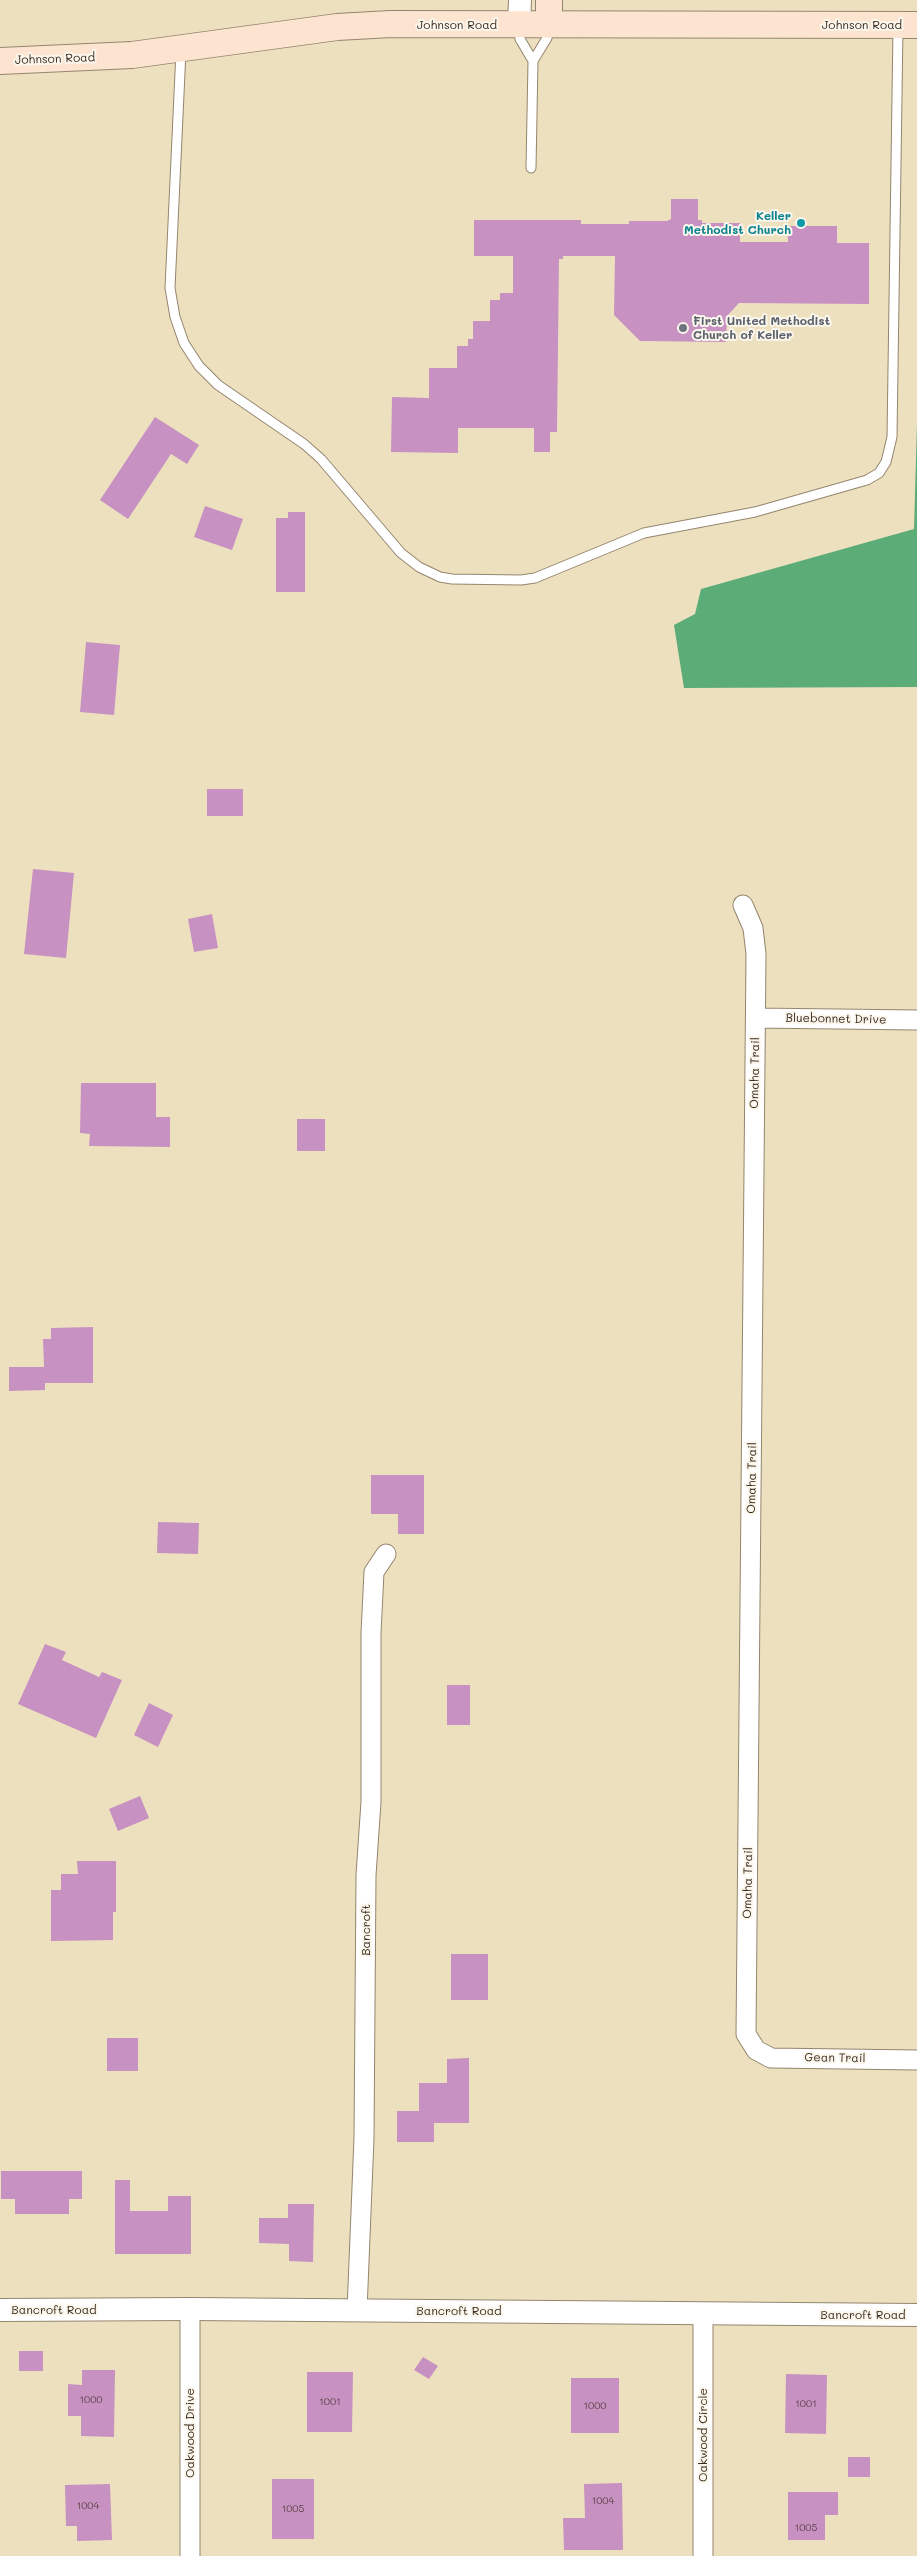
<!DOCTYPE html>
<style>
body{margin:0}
canvas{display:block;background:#ede0bf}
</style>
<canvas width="917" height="2556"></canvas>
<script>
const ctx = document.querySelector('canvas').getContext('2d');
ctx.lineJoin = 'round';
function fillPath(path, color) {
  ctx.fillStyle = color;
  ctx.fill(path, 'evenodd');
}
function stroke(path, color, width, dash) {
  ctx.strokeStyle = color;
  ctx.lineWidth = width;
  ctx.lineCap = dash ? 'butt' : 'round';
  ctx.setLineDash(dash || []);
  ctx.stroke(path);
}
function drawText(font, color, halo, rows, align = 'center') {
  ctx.font = font + ' Mali,sans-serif';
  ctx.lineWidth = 4;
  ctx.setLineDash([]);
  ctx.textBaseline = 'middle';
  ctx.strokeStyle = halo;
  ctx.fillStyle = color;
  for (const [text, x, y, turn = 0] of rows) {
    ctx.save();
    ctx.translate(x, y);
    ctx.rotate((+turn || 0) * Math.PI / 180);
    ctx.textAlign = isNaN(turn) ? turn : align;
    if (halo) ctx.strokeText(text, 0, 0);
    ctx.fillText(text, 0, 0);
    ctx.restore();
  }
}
const forest = new Path2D(`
 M917,423V687L684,688L674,625L695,614L701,589L914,529Z`);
const building = new Path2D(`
 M671,199H698V220H702V223H740V242H788V226H837V243H869V304L739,303L727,316L726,342L640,341L614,315L615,256H563V259H559L557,432H550V452H534V428H458V453L391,452L392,397L429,398V368H457V346H468V339H473V321H490V300H500V293H513V256H474V220H581V224H629V221H667L671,219Z
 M155,417L199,445L187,464L171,454L128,519L100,500Z
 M205,506L243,519L232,550L194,537Z
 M288,512H305V592H276V518H288Z
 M86,642L120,645L114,715L80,712Z
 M207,789H243V816H207Z
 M33,869L74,873L66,958L24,954Z
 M212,914L218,948L194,952L188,919Z
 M81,1083H156V1117H170V1147L89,1146L90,1134L80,1133Z
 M297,1119H325V1151H297Z
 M93,1327V1383H45V1390L9,1391V1367H44L43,1339H51V1328Z
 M371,1475H424V1534H398V1514H371Z
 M158,1522L199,1523L198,1554L157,1553Z
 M45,1644L66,1652L62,1660L99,1677L102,1672L122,1680L96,1738L18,1704Z
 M447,1685H470V1725H447Z
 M149,1703L173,1715L158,1747L134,1735Z
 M140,1796L149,1818L118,1831L109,1809Z
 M77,1861H116V1912H113V1940L51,1941V1890H61V1874H78Z
 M451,1954H488V2000H451Z
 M107,2038H138V2071H107Z
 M469,2058V2123H434V2142H397V2111H419V2083H447V2059Z
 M1,2171H82V2199H69V2214H15V2199H1Z
 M115,2180H130V2211H168V2196H191V2254H115Z
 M288,2204H314L313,2262L289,2261V2244L259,2243V2218H288Z
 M19,2351H43V2371H19Z
 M423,2357L438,2366L429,2379L414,2370Z
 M82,2370H115L114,2437L81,2436V2416H68V2384L82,2385Z
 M307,2372H353L352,2432H307Z
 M786,2374L827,2375L826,2434L785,2433Z
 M571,2378H619V2433H571Z
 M848,2457H870V2477H848Z
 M272,2479H314V2539H272Z
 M622,2483L623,2550H564L563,2518H585L584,2484Z
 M110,2484L112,2540L77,2541V2526H66L65,2485Z
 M788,2492H838V2515H825V2540H788Z`);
const service = new Path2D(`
 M519,27L520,39L533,61L547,38L548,26
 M181,51L170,288L175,317L184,343L199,366L218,385L304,444L321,459L401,553L419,567L440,577L452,579L521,580L535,578L644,533L755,512L867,480L879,473L886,462L892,437L898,28
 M531,168L533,61`);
const minor = new Path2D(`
 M743,905L753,928L756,954L746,2034L756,2050L771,2058L917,2060
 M756,1018L917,1020
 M190,2309V2556
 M357,2311L364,2138L366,1875L371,1802V1633L374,1572L386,1554
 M703,2556V2314`);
const tertiary = new Path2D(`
 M519,25L520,0
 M0,2310L190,2309L917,2315`);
const secondary = new Path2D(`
 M549,25V0
 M0,61L132,55L337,27L391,24L917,25`);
const markers = [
 [801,223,5,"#0f9aa8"],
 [683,328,5,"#6b7280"]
];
const numberNames = [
 ["1000",91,2400],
 ["1001",330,2402],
 ["1001",806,2404],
 ["1000",595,2406],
 ["1004",603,2501],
 ["1004",88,2506],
 ["1005",293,2509],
 ["1005",806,2528]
];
const streetNames = [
 ["Johnson Road",457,25],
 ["Johnson Road",862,25],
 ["Johnson Road",55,59,-2],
 ["Bluebonnet Drive",836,1019,1],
 ["Omaha Trail",755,1073,-89],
 ["Omaha Trail",752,1478,-89],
 ["Omaha Trail",748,1883,-89],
 ["Bancroft",366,1930,-90],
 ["Gean Trail",835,2058,1],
 ["Bancroft Road",54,2310],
 ["Bancroft Road",459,2311],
 ["Bancroft Road",863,2315],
 ["Oakwood Drive",190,2433,-90],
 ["Oakwood Circle",703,2435,-90]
];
const cultureNames = [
 ["Keller",791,216],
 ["Methodist Church",791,230]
];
const worshipNames = [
 ["First United Methodist",693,321],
 ["Church of Keller",693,335]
];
fillPath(forest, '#5cac78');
fillPath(building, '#c791c2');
stroke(service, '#94856e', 11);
stroke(minor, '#94856e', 21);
stroke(tertiary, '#94856e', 24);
stroke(secondary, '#94856e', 28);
stroke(service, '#fff', 9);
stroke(minor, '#fff', 19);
stroke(tertiary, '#fff', 22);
stroke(secondary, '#fde4d1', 26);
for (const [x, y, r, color] of markers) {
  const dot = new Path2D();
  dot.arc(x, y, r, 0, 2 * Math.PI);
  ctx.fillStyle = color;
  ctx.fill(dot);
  stroke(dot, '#fbf7ec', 2);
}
drawText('10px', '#5e4447', null, numberNames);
drawText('12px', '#3b2a1e', '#fbf7ec', streetNames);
drawText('bold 12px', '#0d838f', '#fbf7ec', cultureNames, 'right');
drawText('bold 12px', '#5b616d', '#fbf7ec', worshipNames, 'left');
</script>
